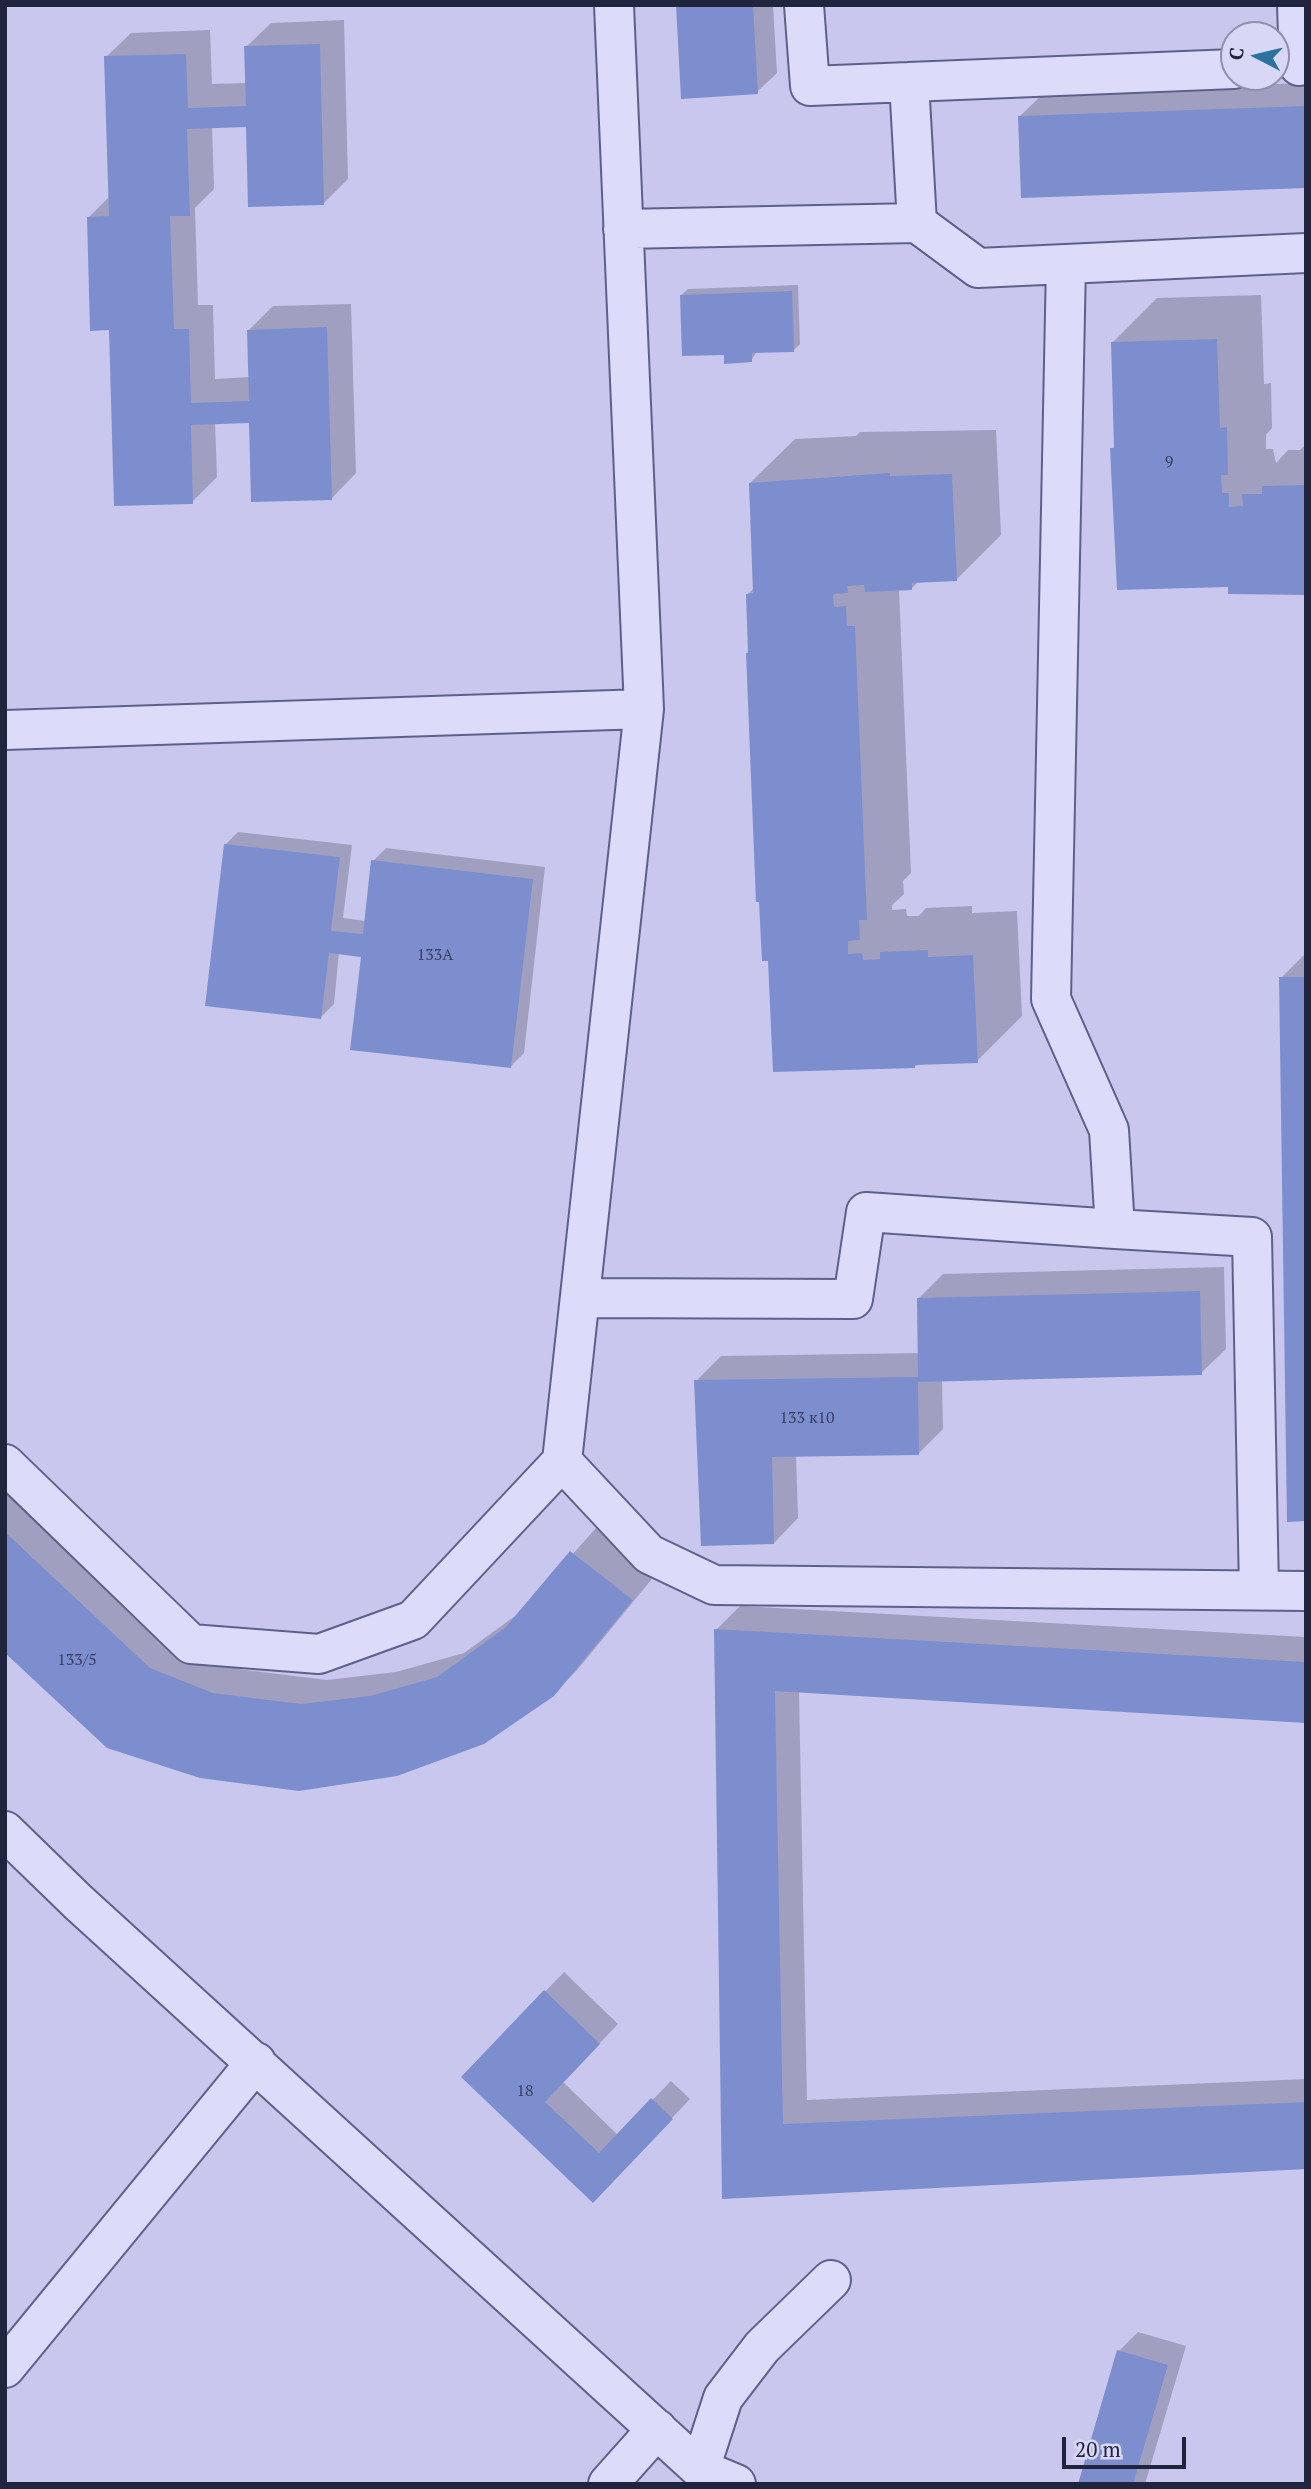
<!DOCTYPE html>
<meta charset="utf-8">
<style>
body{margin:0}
#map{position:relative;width:1311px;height:2489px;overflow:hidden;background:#cac7ef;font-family:"PT Serif",serif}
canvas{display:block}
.frame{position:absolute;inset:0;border:7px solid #20243c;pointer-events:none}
.north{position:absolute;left:1220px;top:21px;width:70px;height:70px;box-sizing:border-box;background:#d9d7f6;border:2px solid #8f8fac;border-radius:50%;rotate:277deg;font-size:19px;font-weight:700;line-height:28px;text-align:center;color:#20243c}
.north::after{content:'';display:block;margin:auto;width:24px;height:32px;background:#2b739c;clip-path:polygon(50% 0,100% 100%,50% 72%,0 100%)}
.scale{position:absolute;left:1062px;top:2437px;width:124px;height:32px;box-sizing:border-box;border:4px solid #20243c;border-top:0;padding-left:9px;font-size:21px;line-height:24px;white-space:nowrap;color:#20243c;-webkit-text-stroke:5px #d9d7f6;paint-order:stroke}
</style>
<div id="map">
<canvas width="1311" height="2489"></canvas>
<div class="frame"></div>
<div class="north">С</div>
<div class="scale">20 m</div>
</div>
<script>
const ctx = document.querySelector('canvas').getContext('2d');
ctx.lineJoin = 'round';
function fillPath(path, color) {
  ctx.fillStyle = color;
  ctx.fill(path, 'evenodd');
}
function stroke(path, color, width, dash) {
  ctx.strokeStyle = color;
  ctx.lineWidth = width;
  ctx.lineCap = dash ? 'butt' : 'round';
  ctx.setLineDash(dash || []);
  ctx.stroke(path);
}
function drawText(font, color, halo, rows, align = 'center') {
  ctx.font = font + ' "PT Serif",serif';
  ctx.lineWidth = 6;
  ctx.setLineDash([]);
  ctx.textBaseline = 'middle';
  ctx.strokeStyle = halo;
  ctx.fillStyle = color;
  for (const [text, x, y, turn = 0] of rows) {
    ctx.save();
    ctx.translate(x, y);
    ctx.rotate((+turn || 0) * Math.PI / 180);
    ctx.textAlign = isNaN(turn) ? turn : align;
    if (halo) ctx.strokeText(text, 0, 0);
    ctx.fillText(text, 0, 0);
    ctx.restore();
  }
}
const shadow = new Path2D(`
 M677,5H773L777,73L757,92Z
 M344,20L348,179L324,203L248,126H212L214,189L195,208L198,305H213L215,379L250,377L249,330L273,306L351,304L356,473L332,498L250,421L215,422L217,477L192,502L111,329L88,218L110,196L106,57L131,33L210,30L212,84L247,83L246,47L271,23Z
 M1306,83V187L1020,116L1045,92Z
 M798,285L800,344L794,350L757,351L751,361L681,295L688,289Z
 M1261,295L1264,384L1271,383L1272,428L1266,435V449H1273L1276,463L1288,450H1300L1306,444V593L1229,586L1112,449L1115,446L1112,343L1157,298Z
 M996,430L1001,535L956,580L919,581L911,589H899L911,873L903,881L904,894L892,905V910L906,909L907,916H919L926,908L972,906V913L1017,911L1022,1016L977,1061L918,1064L914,1067L770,959L747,653L750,651L748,594L754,588L750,483L795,439L856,436L860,432Z
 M238,832L352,845L343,918L366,921L373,861L386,848L545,867L524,1053L511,1066L363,955L339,952L334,1004L321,1017L225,845Z
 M1306,953V1520L1281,978Z
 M1224,1267L1226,1349L1201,1373L942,1379L943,1429L918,1454L796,1455L798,1518L774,1543L696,1381L721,1356L919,1353L918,1299L943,1274Z
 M5,1484L174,1643L238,1669L327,1680L396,1672L464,1653L522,1611L596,1528L656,1574L578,1669L553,1695L396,1774L5,1651Z
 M740,1606L1306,1637V1721L799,1691L807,2100L1306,2079V2167L724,2197L716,1630Z
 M564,1972L618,2024L563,2082L618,2135L671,2081L690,2099L611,2182L463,2077Z
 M1138,2332L1186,2346L1145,2484H1079L1119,2351Z`);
const building = new Path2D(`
 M676,5H753L758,94L681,99Z
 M320,44L324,205L248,207L246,127L187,129L190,216H170L174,329H189L191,403L249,401L247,330L327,327L332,500L251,502L249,423L191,425L193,504L114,506L109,330L90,331L87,217L109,216L104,56L186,54L188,108L246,106L244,46Z
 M1306,106V188L1021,198L1018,116Z
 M792,291L794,352L752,353V362L724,364V355L682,356L680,295Z
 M1217,339L1220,428L1227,427L1228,475H1221L1222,493H1229V507L1243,506L1242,494H1262V486L1306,485V595L1228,594V587L1117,590L1110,448H1114L1111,342Z
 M890,473V476L952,474L957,581L912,583V590L865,592L864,585L847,586L848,593L833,594L834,607L846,606L847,626H855L867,920H859L860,940L848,941V954L862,953L863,960L880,959V952L928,950V957L973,955L978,1063L915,1065V1068L773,1072L768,961H762L759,902H756L746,653H748L746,594L753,593L749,483Z
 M224,844L340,857L331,931L363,934L371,860L533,879L511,1068L350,1050L361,957L329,953L321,1019L205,1006Z
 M1279,977H1306V1521L1287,1522Z
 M1200,1291L1202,1375L918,1382L919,1455L772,1457L774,1544L701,1546L694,1380L918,1377L917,1298Z
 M5,1532L150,1668L213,1693L301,1704L370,1696L437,1677L505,1628L570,1551L633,1600L554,1696L484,1744L397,1776L299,1791L200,1778L107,1748L5,1653Z
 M714,1629L1306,1662V1723L775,1691L783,2124L1306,2102V2169L722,2199Z
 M544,1990L600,2044L545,2102L599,2153L651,2098L673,2119L593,2203L461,2077Z
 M1117,2350L1168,2365L1133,2484H1078Z`);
const minor = new Path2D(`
 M614,5L644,709L562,1461L649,1554L714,1585L1306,1591
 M804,5L810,86L909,82
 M1297,5L1299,66
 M917,223L909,82L1234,69
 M623,229L917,223L978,268L1306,253
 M5,730L644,709
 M1115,1229L1252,1237L1259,1590
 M580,1298L853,1299L866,1212L1115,1229L1109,1130L1051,999L1066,264
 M5,1464L191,1644L319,1654L413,1620L562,1461
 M5,1831L78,1902L700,2469L736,2484
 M5,2368L256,2062
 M700,2469L723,2398L762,2347L831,2280
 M608,2484L657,2429`);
const numberNames = [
 ["9",1169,462],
 ["133А",435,955],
 ["133 к10",807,1418],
 ["133/5",77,1660],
 ["18",525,2091]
];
fillPath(shadow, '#0003');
fillPath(building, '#7c8ece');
stroke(minor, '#5c618b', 42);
stroke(minor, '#dddbfa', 38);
drawText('16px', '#373e60', null, numberNames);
</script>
